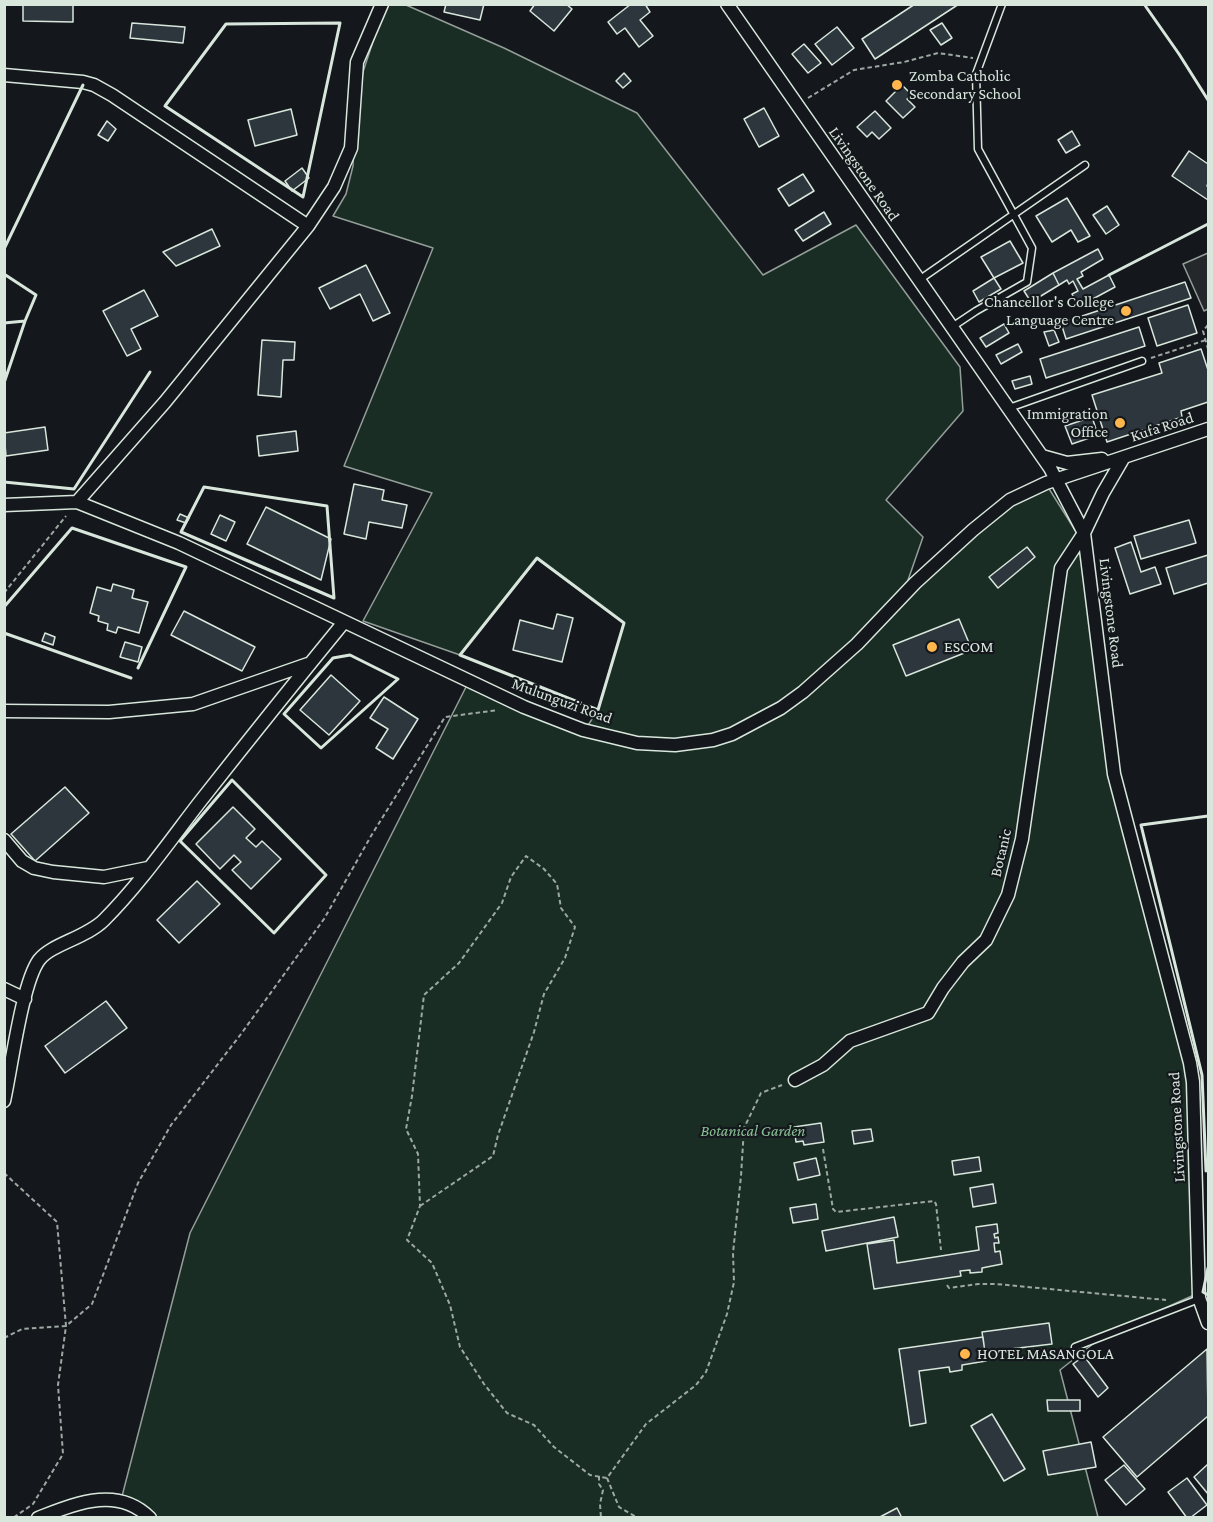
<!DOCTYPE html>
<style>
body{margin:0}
#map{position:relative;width:1213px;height:1522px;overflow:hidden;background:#14181c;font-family:"Crimson Pro",serif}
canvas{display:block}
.frame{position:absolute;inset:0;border:6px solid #d8e6dc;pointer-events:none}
</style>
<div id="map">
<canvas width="1213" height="1522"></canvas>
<div class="frame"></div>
</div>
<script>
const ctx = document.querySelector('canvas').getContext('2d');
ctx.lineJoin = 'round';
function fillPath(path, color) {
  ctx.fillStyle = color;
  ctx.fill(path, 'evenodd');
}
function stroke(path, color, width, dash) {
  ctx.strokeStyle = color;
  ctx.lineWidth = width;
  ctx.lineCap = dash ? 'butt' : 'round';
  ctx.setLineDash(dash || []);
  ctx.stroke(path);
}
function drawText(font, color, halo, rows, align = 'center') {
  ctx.font = font + ' "Crimson Pro",serif';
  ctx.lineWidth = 4.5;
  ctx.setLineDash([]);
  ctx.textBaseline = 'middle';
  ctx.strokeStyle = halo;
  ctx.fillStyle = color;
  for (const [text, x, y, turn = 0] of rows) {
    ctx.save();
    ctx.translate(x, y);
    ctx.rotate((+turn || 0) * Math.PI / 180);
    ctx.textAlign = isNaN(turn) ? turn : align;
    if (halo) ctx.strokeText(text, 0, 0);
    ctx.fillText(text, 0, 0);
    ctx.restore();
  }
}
const green = new Path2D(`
 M385,5H406L504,48L637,113L763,275L856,225L960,367L963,411L886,500L923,537L899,606L1007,505L1046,484L1092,557L1111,776L1193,1071L1194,1295L1103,1336L1060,1370L1098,1517L148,1518L120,1504L190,1233L467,685L581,736L598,710L624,623L537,559L460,655L363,621L432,493L344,466L433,248L333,216L346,194L353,166L356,108L363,72Z`);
const parking = new Path2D(`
 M1208,253V309L1204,311L1183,264Z`);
const building = new Path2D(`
 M23,4H73V22L23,21Z
 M446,4H484L480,20L444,12Z
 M535,4H566L572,9L554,31L530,11Z
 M631,4H645L650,12L640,20L653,36L639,47L625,28L617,34L608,22Z
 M915,4H959L875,59L862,39Z
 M132,23L185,27L183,43L130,38Z
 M942,23L952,38L941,45L930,30Z
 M837,27L854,48L832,65L815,44Z
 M804,44L821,63L808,73L792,54Z
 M624,73L631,81L623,88L616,81Z
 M902,85L912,95L907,99L915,107L903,118L886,101Z
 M764,108L779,136L759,147L744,119Z
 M291,109L297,135L255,146L248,120Z
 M875,111L891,128L879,139L872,132L867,137L857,127Z
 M107,121L116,129L108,141L98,135Z
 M1072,131L1080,145L1066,153L1058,140Z
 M1189,151L1208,164V183L1207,186L1208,187V200L1172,176Z
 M302,168L309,178L292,191L285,181Z
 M803,174L814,191L789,206L778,189Z
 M1067,198L1090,236L1078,242L1071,230L1052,242L1036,216Z
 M1107,206L1119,225L1106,234L1093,215Z
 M824,212L831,224L803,241L795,230Z
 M212,229L220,246L176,266L163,252Z
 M1010,241L1023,263L994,278L981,257Z
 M1098,249L1103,259L1081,272L1083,276L1077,279L1083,289L1109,275L1115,287L1078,307L1072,294L1078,291L1073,281L1069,284L1067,280L1059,285L1053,273Z
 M366,265L390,313L373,321L360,294L330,309L319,288Z
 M1053,273L1059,285L1031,302L1024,291Z
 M994,278L1001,289L979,302L973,291Z
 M1185,282L1191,298L1066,339L1061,323Z
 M144,290L158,316L131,329L141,349L127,356L103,311Z
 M1188,305L1197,333L1157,346L1148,318Z
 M1004,324L1009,333L986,347L980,338Z
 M1139,327L1145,346L1046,378L1040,359Z
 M1054,330L1059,342L1049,346L1044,332Z
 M262,340L295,342L294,360H283L281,397L258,395Z
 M1018,344L1022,352L1001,364L996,355Z
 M1201,349L1208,370V402L1181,411L1182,417L1107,442L1092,395L1162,373L1159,363Z
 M1030,376L1032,384L1015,389L1012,381Z
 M1092,417L1098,435L1072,444L1065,426Z
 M45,427L48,450L6,456L4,433Z
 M296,431L298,451L259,456L257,436Z
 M354,484L384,490L382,500L407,505L402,528L369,522L366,539L344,534Z
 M266,507L331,539L321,580L247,544Z
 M180,514L189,518L186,523L177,520Z
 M220,515L235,522L226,541L211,534Z
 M1189,520L1196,543L1141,559L1134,536Z
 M1131,542L1141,572L1155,567L1161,584L1130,594L1115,548Z
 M1027,547L1035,557L998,588L989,577Z
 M1208,555V583L1174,594L1166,568Z
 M113,584L134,590L132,598L148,602L139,633L118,627L116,633L107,630L108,624L98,621L99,616L90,613L97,587L111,591Z
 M184,611L255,647L242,671L171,635Z
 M557,614L573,618L562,662L513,650L520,620L553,629Z
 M959,619L972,650L906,676L893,645Z
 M45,633L55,637L53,645L42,641Z
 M125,642L142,647L138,662L120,657Z
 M331,675L360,701L329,735L300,710Z
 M384,697L418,719L393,759L376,748L388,729L370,718Z
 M65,787L89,813L35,861L11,834Z
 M233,807L255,829L246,838L256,847L262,841L281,859L251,889L232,870L241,862L234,855L220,869L196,844Z
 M197,881L220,904L179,943L157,920Z
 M106,1001L127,1028L65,1073L45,1046Z
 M821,1123L824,1142L804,1145L803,1141L796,1142L794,1127Z
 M871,1129L873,1141L854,1144L852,1131Z
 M979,1157L981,1171L954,1175L952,1161Z
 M816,1158L820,1175L798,1180L794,1163Z
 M993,1184L996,1203L973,1207L970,1188Z
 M816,1204L818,1219L793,1223L790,1208Z
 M894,1217L898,1237L826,1251L822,1231Z
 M997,1224L998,1233L994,1234L995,1238L998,1237L999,1243H994L995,1252L1000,1251L1002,1264L982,1268V1272L970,1273V1270L960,1271L961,1276L874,1289L867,1244L894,1240L897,1263L979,1250L976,1227Z
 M1049,1323L1052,1344L985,1352L982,1332Z
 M983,1337L986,1361L962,1365V1370L950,1372L949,1367L919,1371L926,1423L910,1426L899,1349Z
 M1207,1349L1208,1416L1137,1477L1103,1437Z
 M1084,1356L1108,1388L1098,1397L1073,1364Z
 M1047,1400H1080V1411H1048Z
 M992,1414L1025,1469L1004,1481L971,1426Z
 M1091,1442L1096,1467L1048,1475L1043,1451Z
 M1208,1464V1494L1194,1477Z
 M1124,1465L1145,1489L1126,1505L1105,1480Z
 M1187,1478L1207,1505L1190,1518H1187L1168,1492Z
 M897,1508L902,1518H878Z`);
const path = new Path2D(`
 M808,98L854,70L904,62L938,53L973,58
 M1208,325L1203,331L1208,349
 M1151,358L1206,340
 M4,593L66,516
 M823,1149L833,1209L836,1212L934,1201L936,1204L941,1250
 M4,1173L57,1222L66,1326L58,1385L63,1454L33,1504L13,1518
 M420,1206L493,1156L498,1135L534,1032L544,994L565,958L575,927L561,908L557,884L544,869L526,856L511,877L502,903L459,963L424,995L412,1096L406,1129L418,1154L420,1206L407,1240L432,1263L450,1305L460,1347L484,1384L507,1413L534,1425L554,1447L590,1475L607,1478L646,1424L696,1385L706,1372L727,1314L734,1282L733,1253L741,1176L744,1128L761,1093L782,1085
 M947,1285L949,1288L978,1284H996L1166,1300
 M4,1338L22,1329L66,1326L92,1304L138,1183L171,1125L241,1034L324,919L371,836L445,717L498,710
 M599,1476V1484L603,1490L600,1504L601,1518
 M607,1478L619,1507L638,1518`);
const lane = new Path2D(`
 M919,280L1085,165
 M952,327L976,311L1027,282L1032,248L978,149L976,74L1002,4
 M1009,408L1142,361
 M1075,1347L1199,1299`);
const street = new Path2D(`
 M727,4L1050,468L1084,533L1114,774L1190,1063L1193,1082L1199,1298L1208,1323
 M4,75L83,82L94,85L112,95L308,226
 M1042,456L1067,463L1102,459
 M77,502L165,402L308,226L334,187L351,148L357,62L382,4
 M4,505L77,502L179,543L524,707L583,730L637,743L675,745L713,740L732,734L781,708L803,692L857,644L915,583L973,530L1010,500L1046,483L1208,429
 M4,711L109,712L193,704L308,664
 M4,840L22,861L34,868L53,872L104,877L148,868
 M4,989L25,999
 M795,1080L823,1065L850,1041L928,1013L943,988L963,962L986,940L1008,895L1022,839L1061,568L1084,533L1103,493L1124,457
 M4,1101C11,1070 22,983 39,960C51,944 86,938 104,920C139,885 169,842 199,803C247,742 295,682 344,622
 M38,1518C75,1504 117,1485 150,1518`);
const wall = new Path2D(`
 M1144,4L1179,54L1208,100
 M340,23L303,197L165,106L226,24Z
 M4,249L83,85
 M4,274L36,295L25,321
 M1109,275L1208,224
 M4,323L25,321L4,383
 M4,482L74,489L150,372
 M204,487L327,506L334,598L181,532Z
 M537,558L624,623L598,710L460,655Z
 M4,607L72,528L186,567L138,668
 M4,633L131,678
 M350,655L398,679L321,748L284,714L333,658Z
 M232,780L326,875L274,933L180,841Z
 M1208,816L1141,825L1202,1075L1206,1171L1208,1170
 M1208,1268L1203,1292L1208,1295`);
const markers = [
 [897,85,6,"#ffb74d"],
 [1126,311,6,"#ffb74d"],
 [1120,423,6,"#ffb74d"],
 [932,647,6,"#ffb74d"],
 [965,1354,6,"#ffb74d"]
];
const poiNames = [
 ["Zomba Catholic",909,76],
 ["Secondary School",909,94],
 ["Chancellor's College",1114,302,"right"],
 ["Language Centre",1114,320,"right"],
 ["Immigration",1108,414,"right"],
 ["Office",1108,432,"right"],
 ["ESCOM",944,647],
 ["HOTEL MASANGOLA",977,1354]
];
const streetNames = [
 ["Livingstone Road",864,174,55],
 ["Kufa Road",1162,427,-18],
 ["Livingstone Road",1111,613,83],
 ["Mulunguzi Road",562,701,20],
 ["Botanic",1001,853,-77],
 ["Livingstone Road",1177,1127,-93]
];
const parkNames = [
 ["Botanical Garden",753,1131]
];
fillPath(green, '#1a2d24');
stroke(green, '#939e99', 1.5);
fillPath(parking, '#24282b');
stroke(parking, '#939e99', 1.5);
fillPath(building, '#2c363c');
stroke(building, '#d8e6dc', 1.5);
stroke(lane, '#d8e6dc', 9);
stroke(street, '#d8e6dc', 15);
stroke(path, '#9da8a2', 2, [4.5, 3]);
stroke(lane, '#14181c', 6);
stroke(street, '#14181c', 12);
stroke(wall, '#d8e6dc', 3);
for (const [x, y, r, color] of markers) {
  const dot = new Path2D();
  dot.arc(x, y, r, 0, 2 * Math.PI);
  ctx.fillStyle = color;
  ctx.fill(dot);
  stroke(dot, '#14181c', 2);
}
drawText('16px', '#d8e6dc', '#14181c', poiNames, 'left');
drawText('16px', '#d8e6dc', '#14181c', streetNames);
drawText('italic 16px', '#8ac095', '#14181c', parkNames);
</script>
